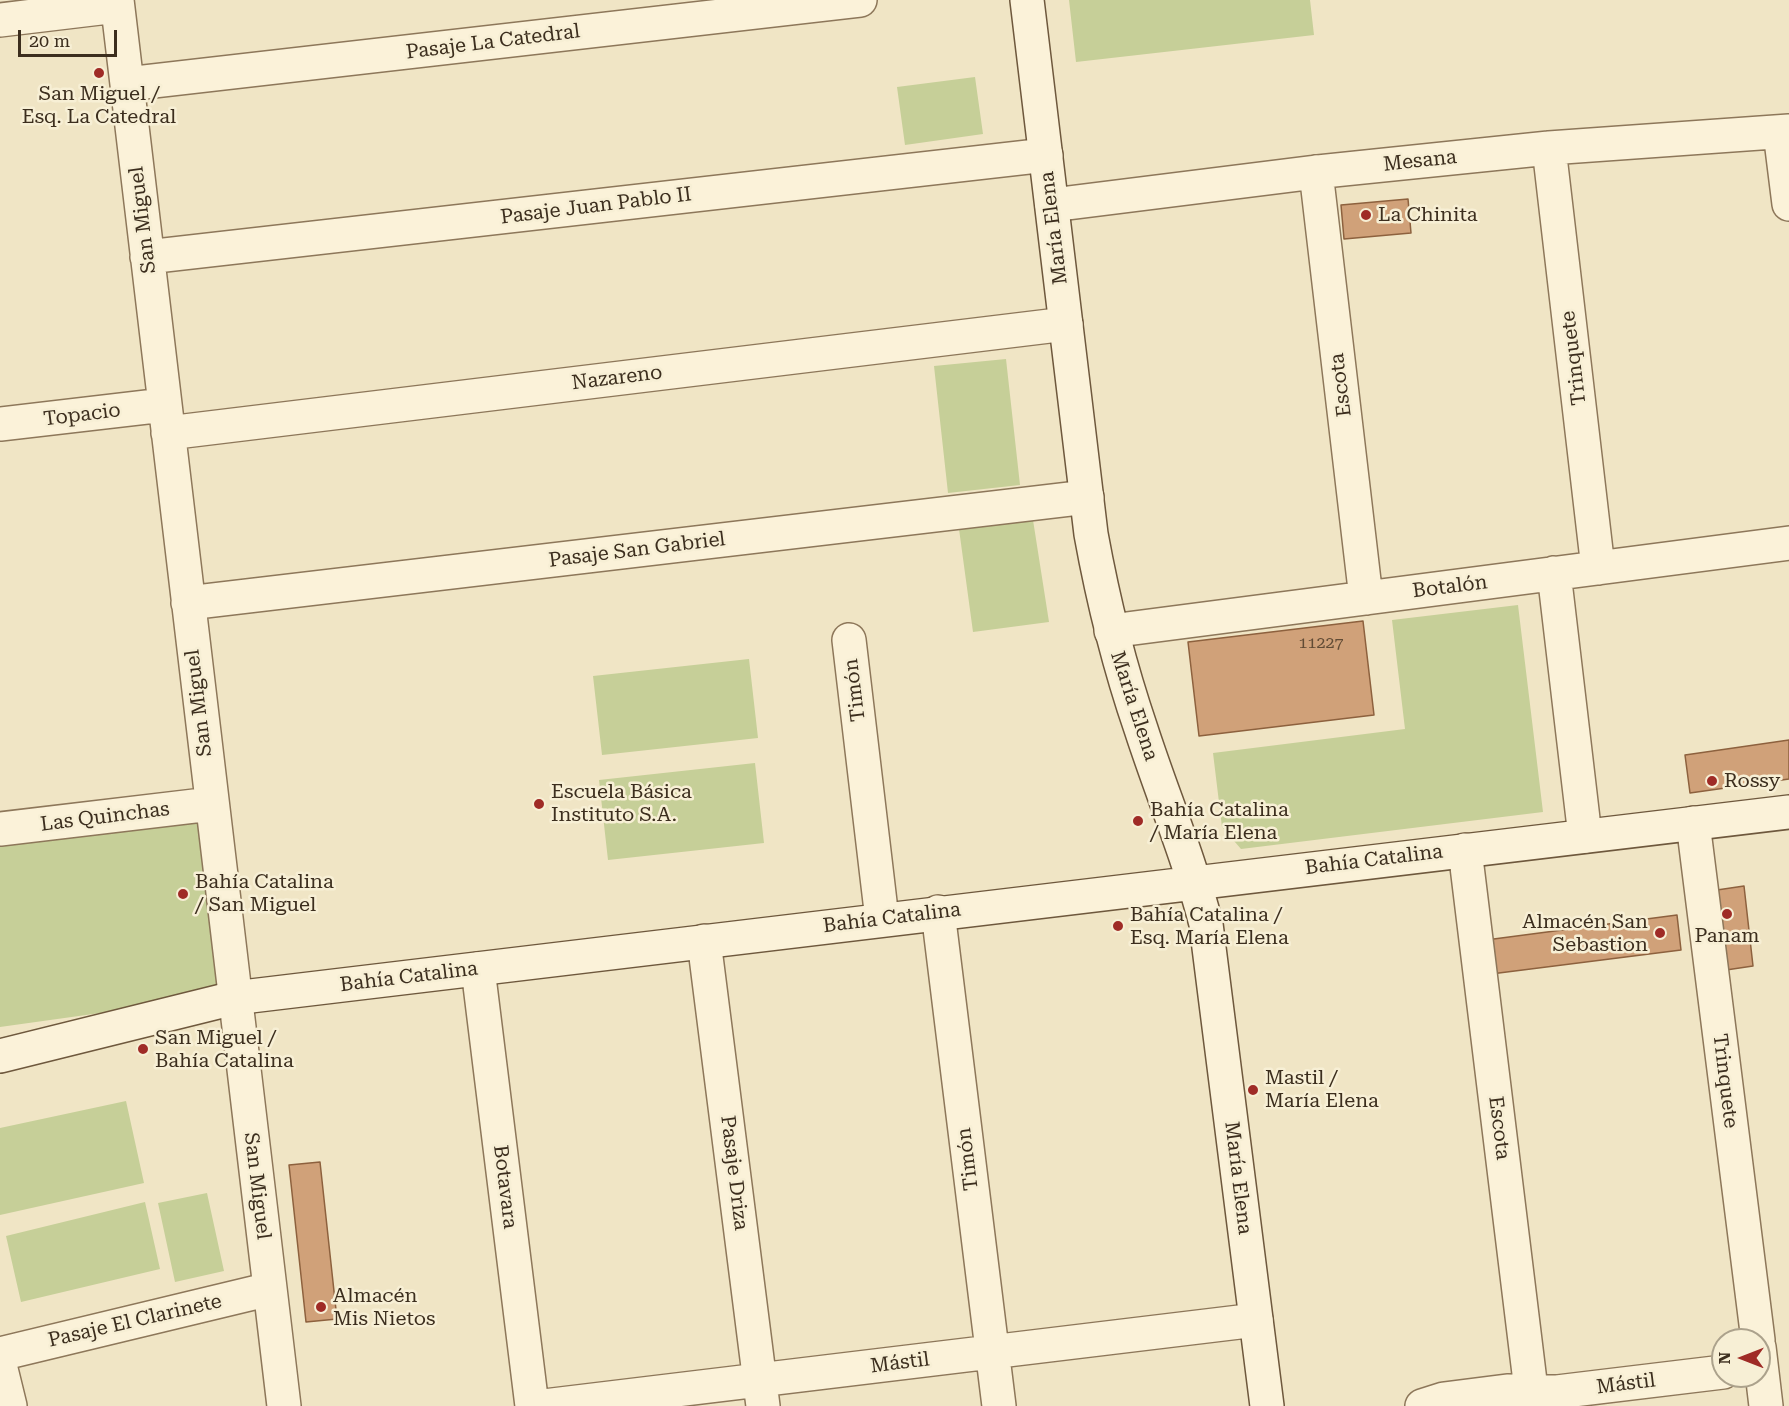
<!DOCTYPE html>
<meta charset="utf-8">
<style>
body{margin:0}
#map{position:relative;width:1789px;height:1406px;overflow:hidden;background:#f0e5c5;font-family:"Roboto Serif",serif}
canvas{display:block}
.north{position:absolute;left:1711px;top:1328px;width:60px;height:60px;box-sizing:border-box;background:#f7efd5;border:2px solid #aca28c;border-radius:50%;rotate:270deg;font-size:16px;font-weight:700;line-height:24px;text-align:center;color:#3c2e1e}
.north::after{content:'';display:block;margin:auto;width:21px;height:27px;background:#9f2b26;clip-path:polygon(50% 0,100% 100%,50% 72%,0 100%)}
.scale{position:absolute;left:18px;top:30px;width:99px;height:27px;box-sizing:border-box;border:3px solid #3c2e1e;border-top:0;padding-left:8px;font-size:18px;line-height:21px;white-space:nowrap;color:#3c2e1e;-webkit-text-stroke:4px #f7efd5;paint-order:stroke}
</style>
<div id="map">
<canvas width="1789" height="1406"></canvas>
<div class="north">N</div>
<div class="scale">20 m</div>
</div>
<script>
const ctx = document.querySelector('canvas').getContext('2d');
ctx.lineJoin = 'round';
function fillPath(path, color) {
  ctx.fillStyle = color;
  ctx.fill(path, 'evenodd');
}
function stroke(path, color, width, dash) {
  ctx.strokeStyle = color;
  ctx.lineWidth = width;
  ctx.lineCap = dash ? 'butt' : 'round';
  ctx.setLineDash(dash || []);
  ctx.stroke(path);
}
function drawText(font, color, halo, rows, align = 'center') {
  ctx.font = font + ' "Roboto Serif",serif';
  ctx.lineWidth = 5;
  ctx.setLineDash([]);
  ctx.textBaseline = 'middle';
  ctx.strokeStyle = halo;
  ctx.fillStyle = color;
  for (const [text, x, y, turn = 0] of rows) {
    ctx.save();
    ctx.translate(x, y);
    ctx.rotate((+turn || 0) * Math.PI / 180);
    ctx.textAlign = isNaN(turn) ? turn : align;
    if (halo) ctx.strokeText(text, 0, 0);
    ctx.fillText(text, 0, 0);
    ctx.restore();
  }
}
const green = new Path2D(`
 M1069,0H1310L1314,35L1076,62Z
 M975,77L983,134L905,145L897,87Z
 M1006,359L1020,485L948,493L934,366Z
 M1033,520L1049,622L973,632L959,529Z
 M1518,605L1543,812L1241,849L1222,827L1213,753L1405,729L1392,620Z
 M749,659L758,738L602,755L593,676Z
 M755,763L764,843L608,860L599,780Z
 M196,815L222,996L0,1027V842Z
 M126,1101L144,1183L0,1215V1128Z
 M207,1193L224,1271L175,1282L158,1203Z
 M145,1202L160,1269L21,1302L6,1236Z`);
const building = new Path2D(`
 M1408,199L1411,233L1344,239L1341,205Z
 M1363,621L1374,715L1199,736L1188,642Z
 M1789,740V779L1690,793L1685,755Z
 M1744,886L1753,966L1726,970L1717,890Z
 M1677,915L1681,950L1491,974L1486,940Z
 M320,1162L337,1319L306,1322L289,1165Z`);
const street = new Path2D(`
 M117,0L284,1406
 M0,20L117,6
 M127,84L860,0
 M1780,132L1789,204
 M1549,148L1598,568
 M1316,172L1366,598
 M1052,205L1316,172L1549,148L1789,131
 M147,257L1046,155
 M0,424L164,405
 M168,433L1066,324
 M1554,573L1585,836
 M188,603L1087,497
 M1111,631L1789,543
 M849,640L882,919
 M1693,823L1758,1340
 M0,829L211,804
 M1465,850L1533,1406
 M938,912L999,1406
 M704,941L763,1406
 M478,969L532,1406
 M1759,1347L1766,1406
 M0,1354L270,1289
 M0,1365L10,1406
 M544,1406L1256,1320
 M1422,1406L1444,1399L1507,1391L1557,1392L1723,1372`);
const secondary = new Path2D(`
 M1027,0L1091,534C1103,600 1119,665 1141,729C1162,794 1189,857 1206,924L1267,1406
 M0,1056L234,998L1789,812`);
const markers = [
 [99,73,6,"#9f2b26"],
 [1366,215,6,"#9f2b26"],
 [1712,781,6,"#9f2b26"],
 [539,804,6,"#9f2b26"],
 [1138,821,6,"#9f2b26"],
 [183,894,6,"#9f2b26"],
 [1727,914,6,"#9f2b26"],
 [1118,926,6,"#9f2b26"],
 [1660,933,6,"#9f2b26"],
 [143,1049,6,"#9f2b26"],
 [1253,1090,6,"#9f2b26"],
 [321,1307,6,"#9f2b26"]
];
const numberNames = [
 ["11227",1321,643]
];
const streetNames = [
 ["Pasaje La Catedral",493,42,-7],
 ["Mesana",1420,161,-6],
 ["Pasaje Juan Pablo II",596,206,-7],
 ["San Miguel",143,220,-97],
 ["María Elena",1054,228,-97],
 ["Trinquete",1574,358,-97],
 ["Nazareno",617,378,-7],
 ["Escota",1341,385,-97],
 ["Topacio",82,415,-7],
 ["Pasaje San Gabriel",637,550,-7],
 ["Botalón",1450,587,-7],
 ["Timón",855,690,-97],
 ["San Miguel",199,703,-97],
 ["María Elena",1134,706,72],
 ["Las Quinchas",105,817,-7],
 ["Bahía Catalina",1374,860,-7],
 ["Bahía Catalina",892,918,-7],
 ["Bahía Catalina",409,977,-7],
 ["Trinquete",1725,1081,83],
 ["Escota",1499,1128,83],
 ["Timón",968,1159,-97],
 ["Pasaje Driza",734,1173,83],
 ["María Elena",1238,1178,83],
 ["San Miguel",257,1186,83],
 ["Botavara",505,1187,83],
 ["Pasaje El Clarinete",135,1321,-13],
 ["Mástil",900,1363,-7],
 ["Mástil",1626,1384,-7]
];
const poiNames = [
 ["San Miguel /",99,94,"center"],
 ["Esq. La Catedral",99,117,"center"],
 ["La Chinita",1378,215],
 ["Rossy",1724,781],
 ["Escuela Básica",551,792],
 ["Instituto S.A.",551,815],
 ["Bahía Catalina",1150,810],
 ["/ María Elena",1150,833],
 ["Bahía Catalina",195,882],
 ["/ San Miguel",195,905],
 ["Bahía Catalina /",1130,915],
 ["Esq. María Elena",1130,938],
 ["Almacén San",1648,922,"right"],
 ["Sebastion",1648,945,"right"],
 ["Panam",1727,936,"center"],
 ["San Miguel /",155,1038],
 ["Bahía Catalina",155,1061],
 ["Mastil /",1265,1078],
 ["María Elena",1265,1101],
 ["Almacén",333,1296],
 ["Mis Nietos",333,1319]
];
fillPath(green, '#c6cf98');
fillPath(building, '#d0a179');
stroke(building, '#8d613e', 1.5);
stroke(street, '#8d775a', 36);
stroke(secondary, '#6e583d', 36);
stroke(street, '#fbf2d9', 33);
stroke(secondary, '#fbf2d9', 33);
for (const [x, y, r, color] of markers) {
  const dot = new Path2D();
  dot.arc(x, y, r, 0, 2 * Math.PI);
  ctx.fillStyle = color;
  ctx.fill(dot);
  stroke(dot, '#f7efd5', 2);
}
drawText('16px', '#614b35', null, numberNames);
drawText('20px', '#3c2e1e', '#f7efd5', streetNames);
drawText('20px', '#3c2e1e', '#f7efd5', poiNames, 'left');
</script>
